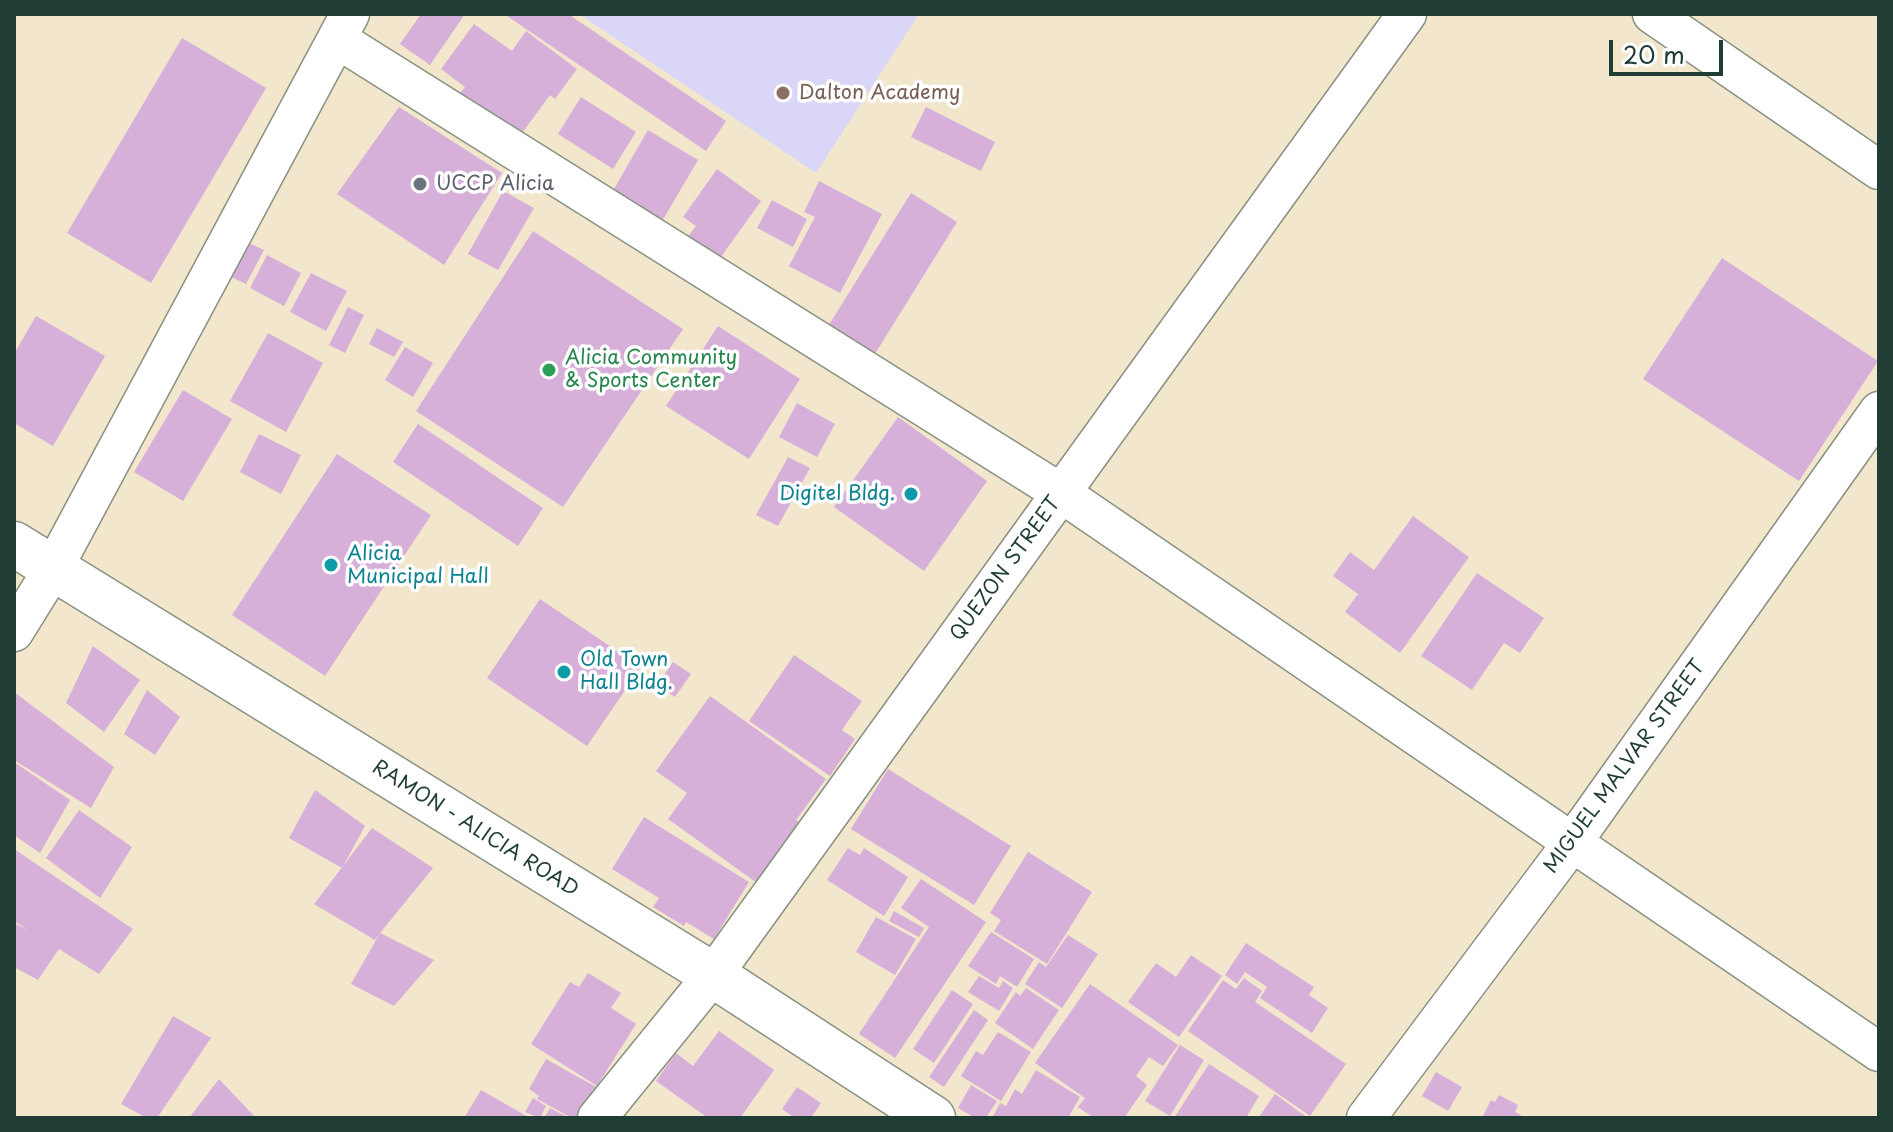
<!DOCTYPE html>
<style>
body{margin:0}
#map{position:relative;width:1893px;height:1132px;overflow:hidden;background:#f2e6cc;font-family:"Playpen Sans",sans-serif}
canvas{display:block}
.frame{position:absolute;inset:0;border:16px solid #1f3d34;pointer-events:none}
.scale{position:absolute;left:1609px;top:40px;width:114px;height:36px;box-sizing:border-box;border:4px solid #1f3d34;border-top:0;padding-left:10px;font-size:24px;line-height:28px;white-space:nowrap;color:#1f3d34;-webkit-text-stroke:6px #fff;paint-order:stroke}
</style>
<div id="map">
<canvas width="1893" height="1132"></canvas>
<div class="frame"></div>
<div class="scale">20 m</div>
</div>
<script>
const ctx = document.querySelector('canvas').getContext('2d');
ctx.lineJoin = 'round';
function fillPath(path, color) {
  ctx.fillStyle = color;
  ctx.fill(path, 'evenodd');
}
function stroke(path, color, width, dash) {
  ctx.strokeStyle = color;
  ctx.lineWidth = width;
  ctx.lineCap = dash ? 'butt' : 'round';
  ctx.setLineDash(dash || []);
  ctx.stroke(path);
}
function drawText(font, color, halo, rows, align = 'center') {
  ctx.font = font + ' "Playpen Sans",sans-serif';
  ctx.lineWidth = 7;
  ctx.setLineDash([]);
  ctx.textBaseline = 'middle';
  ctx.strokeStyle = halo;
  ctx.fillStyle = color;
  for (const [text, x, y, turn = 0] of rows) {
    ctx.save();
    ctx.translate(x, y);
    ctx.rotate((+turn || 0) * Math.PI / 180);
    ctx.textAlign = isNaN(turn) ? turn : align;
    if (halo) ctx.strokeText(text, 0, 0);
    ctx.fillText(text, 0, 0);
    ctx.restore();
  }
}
const built = new Path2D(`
 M579,14H919L816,173Z`);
const building = new Path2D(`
 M421,14H465L430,65L400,44Z
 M504,14H568L726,121L706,151Z
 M474,24L512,51L526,31L577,69L555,99L550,95L517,140L458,96L465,87L441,69Z
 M182,38L266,88L151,283L67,233Z
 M581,97L636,132L613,169L558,134Z
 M399,107L502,173L444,265L337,194Z
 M926,107L995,142L981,171L911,137Z
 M648,130L698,160L661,223L611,194Z
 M717,169L761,201L711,271L679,248L696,226L683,217Z
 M819,181L882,214L840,293L789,266L815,217L804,212Z
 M503,191L534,208L498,270L468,254Z
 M911,193L957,222L868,365L822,336Z
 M772,200L807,219L793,247L757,228Z
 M533,231L683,329L563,507L416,411Z
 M247,242L264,250L246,284L229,276Z
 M267,255L301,273L284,306L250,288Z
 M1722,258L1878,361L1799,481L1643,379Z
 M311,273L347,291L326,331L290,312Z
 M348,307L364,315L345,353L329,345Z
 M36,316L105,356L53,446L14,423V354Z
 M718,326L800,379L749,459L666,406Z
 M377,328L403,342L394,357L369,344Z
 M268,333L323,363L286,432L230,401Z
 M405,347L433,363L413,397L385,380Z
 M183,390L232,419L183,501L134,472Z
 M797,403L835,424L817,457L779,437Z
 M898,417L987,481L924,571L834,507Z
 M418,424L543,508L518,546L393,462Z
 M259,434L301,455L281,494L240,472Z
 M337,454L431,515L325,676L232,615Z
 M788,457L810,468L778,526L756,515Z
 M1413,516L1469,557L1400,653L1345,612L1358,594L1333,576L1350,552L1374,570Z
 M1477,573L1544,618L1520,653L1504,643L1472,690L1421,656Z
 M540,599L641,667L587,746L487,678Z
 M93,646L140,680L104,732L66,703Z
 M794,655L862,701L842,730L855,739L830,776L749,721Z
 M673,662L691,674L675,697L657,685Z
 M147,690L180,717L155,755L124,734Z
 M14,692L114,767L91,808L14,760Z
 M710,696L826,779L796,820L800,823L757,883L668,819L687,793L656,771Z
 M14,762L70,800L40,853L14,835Z
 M888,769L1011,846L974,905L851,829Z
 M315,790L365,826L342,868L289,838Z
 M79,810L132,847L100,898L46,858Z
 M644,817L749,882L714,939L686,922L684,926L653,907L659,898L612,869Z
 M372,828L433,868L380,933L434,960L394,1006L351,984L380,933L375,940L314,904Z
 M848,848L860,855L864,848L908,877L884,916L827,880Z
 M14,849L133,929L99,974L59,949L38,980L14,967V923L28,930L14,921Z
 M1028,852L1092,892L1047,964L994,931L1001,920L990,913Z
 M921,879L986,922L895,1058L859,1034L929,927L901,908Z
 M894,911L924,928L919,937L889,921Z
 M876,917L916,939L895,975L856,952Z
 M991,932L1034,959L1017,987L1000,976L996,984L968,966Z
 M1068,935L1098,954L1062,1008L1025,984L1039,962L1046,967Z
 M1246,943L1314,987L1309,995L1328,1008L1312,1033L1260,998L1267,987L1245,972L1237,984L1225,975Z
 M1191,955L1222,976L1179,1037L1128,1002L1156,963L1176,977Z
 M588,973L621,993L611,1008L636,1024L597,1086L531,1044L570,982L579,987Z
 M979,976L999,988L1003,981L1013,988L999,1011L968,992Z
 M1244,978L1262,991L1255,1002L1346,1064L1310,1116L1188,1031L1223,980L1236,989Z
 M1090,984L1178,1045L1163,1066L1149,1057L1136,1076L1147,1085L1124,1118H1094L1078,1107L1085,1098L1035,1063Z
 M1026,988L1059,1010L1033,1049L995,1023L1016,992L1020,996Z
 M952,990L973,1004L934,1063L913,1049Z
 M974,1010L988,1020L944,1087L929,1077Z
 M173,1016L211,1038L157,1118H147L121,1104Z
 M719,1031L774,1070L740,1118H708L656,1081L676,1053L693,1066Z
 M998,1032L1031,1052L1001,1101L961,1076L976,1051L983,1055Z
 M1180,1045L1204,1060L1170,1116L1145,1101Z
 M546,1059L596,1087L579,1118H572L537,1099L539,1096L529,1089Z
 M1209,1064L1259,1096L1246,1118H1174Z
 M1036,1070L1080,1097L1068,1118H992L1000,1103L1006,1106L1015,1089L1022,1094Z
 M1436,1072L1462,1087L1448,1111L1422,1096Z
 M219,1079L256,1118H189Z
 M971,1085L997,1101L986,1118H975L958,1108Z
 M797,1087L821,1103L811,1118H795L782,1109Z
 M481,1090L530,1118H464Z
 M1275,1094L1308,1118H1258Z
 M1499,1095L1518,1105L1515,1112L1521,1115L1519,1118H1482L1491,1100L1495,1102Z
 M533,1098L546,1106L540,1118L525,1112Z
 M550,1108L570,1118H544Z`);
const street = new Path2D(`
 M1652,14L1879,170
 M337,39L1061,493L1879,1052
 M14,632L53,569L350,14
 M597,1118L713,975L1407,14
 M1366,1118L1572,843L1879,411`);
const secondary = new Path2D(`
 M14,544L713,975L933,1118`);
const markers = [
 [783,93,8,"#8d6e63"],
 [420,184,8,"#6b7280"],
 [549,370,8,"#2e9e5b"],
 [911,494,8,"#0f9aa8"],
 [331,565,8,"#0f9aa8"],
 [564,672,8,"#0f9aa8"]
];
const educationNames = [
 ["Dalton Academy",799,93]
];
const worshipNames = [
 ["UCCP Alicia",436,184]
];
const leisureNames = [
 ["Alicia Community",565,358],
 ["& Sports Center",565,381]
];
const cultureNames = [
 ["Digitel Bldg.",895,494,"right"],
 ["Alicia",347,554],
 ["Municipal Hall",347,577],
 ["Old Town",580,660],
 ["Hall Bldg.",580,683]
];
const streetNames = [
 ["QUEZON STREET",1006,569,-54],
 ["MIGUEL MALVAR STREET",1625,767,-54],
 ["RAMON - ALICIA ROAD",475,829,32]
];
fillPath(built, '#dad6f7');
fillPath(building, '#d7b0da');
stroke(street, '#889280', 41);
stroke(secondary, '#889280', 47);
stroke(street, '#fff', 38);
stroke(secondary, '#fff', 44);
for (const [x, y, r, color] of markers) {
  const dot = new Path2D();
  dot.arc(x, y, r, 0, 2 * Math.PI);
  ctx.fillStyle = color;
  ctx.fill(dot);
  stroke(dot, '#fff', 3);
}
drawText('20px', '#785e54', '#fff', educationNames, 'left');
drawText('20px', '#5b616d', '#fff', worshipNames, 'left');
drawText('20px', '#27864d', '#fff', leisureNames, 'left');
drawText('20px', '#0d838f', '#fff', cultureNames, 'left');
drawText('20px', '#1f3d34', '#fff', streetNames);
</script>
